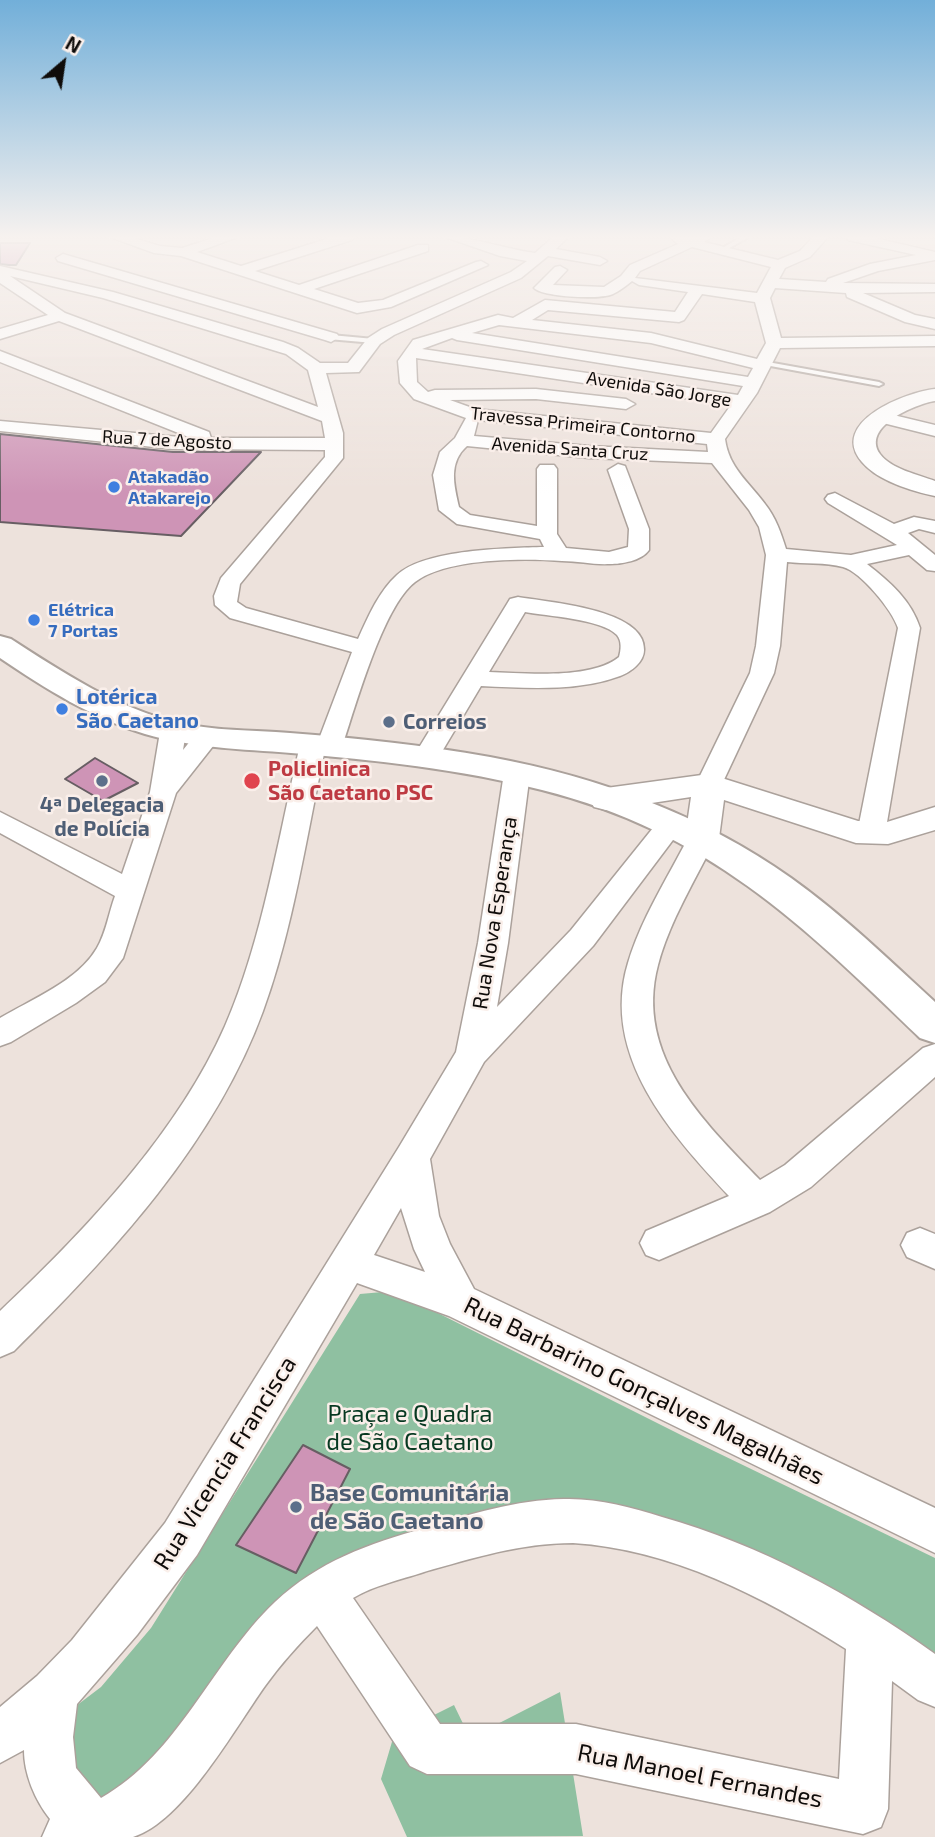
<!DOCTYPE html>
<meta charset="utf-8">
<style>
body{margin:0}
#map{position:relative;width:935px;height:1837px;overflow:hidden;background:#ede2dc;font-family:"Exo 2",sans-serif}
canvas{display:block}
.north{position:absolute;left:28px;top:28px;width:70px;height:70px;-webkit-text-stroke:5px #faefea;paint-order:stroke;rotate:29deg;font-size:19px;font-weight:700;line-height:28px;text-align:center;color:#0f0c0a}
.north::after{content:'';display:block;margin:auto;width:24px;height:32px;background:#0f0c0a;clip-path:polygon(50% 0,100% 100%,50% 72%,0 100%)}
</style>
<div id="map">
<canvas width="935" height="1837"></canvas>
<div class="north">N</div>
</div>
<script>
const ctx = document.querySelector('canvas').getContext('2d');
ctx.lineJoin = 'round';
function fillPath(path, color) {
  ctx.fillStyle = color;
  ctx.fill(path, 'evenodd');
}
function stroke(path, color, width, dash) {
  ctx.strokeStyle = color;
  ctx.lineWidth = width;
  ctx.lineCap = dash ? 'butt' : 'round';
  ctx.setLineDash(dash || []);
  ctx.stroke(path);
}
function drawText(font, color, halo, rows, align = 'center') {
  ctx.font = font + ' "Exo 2",sans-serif';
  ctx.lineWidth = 5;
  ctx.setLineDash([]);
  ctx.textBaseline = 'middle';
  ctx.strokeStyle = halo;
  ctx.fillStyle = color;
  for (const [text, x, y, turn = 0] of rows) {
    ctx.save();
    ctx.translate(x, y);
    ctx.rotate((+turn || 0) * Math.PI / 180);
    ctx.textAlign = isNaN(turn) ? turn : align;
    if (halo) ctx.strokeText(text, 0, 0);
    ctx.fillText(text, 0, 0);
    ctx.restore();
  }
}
const green = new Path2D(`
 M394,1291L685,1437L935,1558V1674L640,1527L344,1564L203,1729L95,1811L68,1793L62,1736L76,1706L101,1687L151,1628L360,1294Z
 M560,1692L583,1836L407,1837L381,1779L394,1735L454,1705L470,1738Z`);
const building = new Path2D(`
 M0,243H30L16,265H9L0,264Z
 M0,434L173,452H261L181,536L0,522Z
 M95,758L138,783L103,801L65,779Z
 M303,1445L350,1469L296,1573L236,1545Z`);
const service = new Path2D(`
 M741,237H749L724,251L719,250Z
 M331,335L374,339L378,341L374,343L328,339L327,337Z
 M762,361L879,382L883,384L879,386L765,365H762Z`);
const minor = new Path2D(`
 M110,237H131L160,246L182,248L217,237H238L197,252L241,266L333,237H354L352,240L255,271L299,285L418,245H428V251L314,289L358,303L383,300L476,262L481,261L488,265L391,307L357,313L181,256L154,253Z
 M445,237C476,237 504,249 535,253L553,237H568L556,249L600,257L607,261L600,265L548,256L521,278L394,335L380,344L359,372L326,373L343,433V458L240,584L237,602L246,608L358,639C368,617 379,591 397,575C425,549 508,548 544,547L540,539L457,524L439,510L433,475L440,452L455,438L466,418L414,399L400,383L398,361L413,340L498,315L513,318L545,300L675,312L688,292L639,285L632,281C626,286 619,291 613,294C599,300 543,297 534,288L555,267L560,266L567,270L553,285L604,287L621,276L630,265L678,244L673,240L676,237H711L704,242L778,260L800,251L813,237H828L810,257L785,268L779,279L826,282L828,279L870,264L916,255L848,240L846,237H871L935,252V260L878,271L843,283L935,284V292L863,293L915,315L935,319V329L905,322L847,297L846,293L775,288L770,298L781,338L935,336V346L780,348L757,393L725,439C729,468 748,481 765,504C776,518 781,533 786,549L851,555L897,545L828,503L825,499L828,495L835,493L894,524L914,517L935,521V533L919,529L908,533L935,555V571L927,570L909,555L867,564C890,582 911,600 920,628L885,834L881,840L871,843L861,840L857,834L898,628C892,610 861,572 843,567C826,562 804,564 787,562L780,646L774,673L722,784L718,790L709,792L700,790L696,784L750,673L756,646L766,555L759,527L749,510L712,463L589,458L467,446C448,463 454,485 459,507L470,515L537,526V469L540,465H554L557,469V534L566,548L609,552L628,547L629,529L608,470L618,464L625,466L649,529V550C641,561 622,564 610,564C594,565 578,561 562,561C523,558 446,558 415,582C383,606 355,708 342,747L338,753L324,754C306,839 293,929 263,1011C215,1143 112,1254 14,1351L0,1357V1311C84,1232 178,1133 225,1026C262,942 279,835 300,745L304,739H319L352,652L230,618L215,605L214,596L221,578L325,457V450L173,449L0,431V421L191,438L0,362V351L209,432L211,438H325L322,421L59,321L0,339V329L48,315L0,283V266L113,292L283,342L298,348L320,363H348L368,338L382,329L511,272L527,261L500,256ZM692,247L771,267L757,293L635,278L640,271ZM10,276L103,298L286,354L308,370L318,407L65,313ZM702,294L755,302L766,343L757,359L651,333L532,320L548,310L679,322L684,320ZM499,325L651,343L753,368L748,377L472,333ZM452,338L457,340L743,386L738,395L422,349ZM416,358L731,405L711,433L475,409L450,400L536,399L626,409L635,404L626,399L536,389L435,390L428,392L417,382ZM478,420L707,444L708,452L589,446L474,436Z
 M63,254L337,334L339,337L331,342L325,340L58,261L56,258Z
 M881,412L935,425V436L875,421L872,417L875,413Z
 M518,597C547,602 646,609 644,650C644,662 631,672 620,676C577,692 526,688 481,686L434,765L425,767L416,765L412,759L507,604L510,599ZM525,612C546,616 602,619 617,635C622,641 621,650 619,657C591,680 524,673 489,672Z
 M173,724L182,727L186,732L183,750C194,737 199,726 217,731L221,736L176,793L123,958L105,982L76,1003L11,1042L0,1046V1018C32,999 78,981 97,948C106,933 109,912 115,896L0,833V812L122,874L150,792L160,732L164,727Z
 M517,765L526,767L530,773L508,943L497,1007L571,930L661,818L671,815L681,818L685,824L593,946L484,1062L430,1159L439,1216L450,1244L474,1289L935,1508V1553L449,1316L357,1283L197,1555L137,1635L77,1704L73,1737L76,1768L101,1798C180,1753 211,1663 275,1602C319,1561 368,1544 425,1528C470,1514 516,1500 564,1499C597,1498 631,1507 662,1517C761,1545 852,1595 935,1654V1707L918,1700L892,1681L888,1809L881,1827L863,1834L576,1774H427L410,1766L317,1626C298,1645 281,1664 265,1686C235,1728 183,1822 133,1837C118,1837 62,1837 42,1837L50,1819C35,1800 24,1774 24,1750L0,1763V1707L37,1676L72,1640L165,1523L399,1147L456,1052L478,943L504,773L508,767ZM401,1208L414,1249L425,1272L374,1255ZM573,1543C671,1549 764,1597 846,1649L839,1779L576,1724H440L353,1598C375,1585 400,1580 424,1572C473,1558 521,1543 573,1543Z
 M702,829L712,831L716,838C696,879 670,920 658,965C634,1055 703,1121 760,1180L785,1165L923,1048L935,1044V1077L811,1187L770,1212L659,1260L646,1255L640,1243L646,1231L729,1196C671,1134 600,1055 628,963C641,919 667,879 688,838L692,831Z
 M920,1228L935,1234V1269L907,1257L901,1245L907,1233Z`);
const tertiary = new Path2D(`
 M935,389V401C915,404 861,427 880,454C891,469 919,475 935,481V496C912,491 878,481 862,462C828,422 906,392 935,389Z
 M709,774L858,821L887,822L935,807V830L888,844L856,843L724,800L719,838L714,846L702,849L690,846L685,838L691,797L606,810L594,807L589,799L594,791L606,788Z`);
const secondary = new Path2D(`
 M0,636L11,639C62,672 115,707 175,722C213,731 252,730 290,733C357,738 424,745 490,757C598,777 701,814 791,878C843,915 888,959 935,1002V1043L920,1038C802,924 708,832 542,790C460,769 375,760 291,753C241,749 193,748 145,734C92,718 46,689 0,658Z`);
const markers = [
 [114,487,7,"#3f7fe0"],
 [34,620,7,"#3f7fe0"],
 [62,709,7,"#3f7fe0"],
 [389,722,7,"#5c6f8a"],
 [102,781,7,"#5c6f8a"],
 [252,781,9,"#e0444e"],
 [296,1507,7,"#5c6f8a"]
];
const farStreetnames = [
 ["Avenida São Jorge",659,389,9],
 ["Travessa Primeira Contorno",583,425,6],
 ["Rua 7 de Agosto",167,440,3],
 ["Avenida Santa Cruz",570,449,4]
];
const farShopnames = [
 ["Atakadão",128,477],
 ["Atakarejo",128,498],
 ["Elétrica",48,610],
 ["7 Portas",48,631]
];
const shopNames = [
 ["Lotérica",76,697],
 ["São Caetano",76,721]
];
const serviceNames = [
 ["Correios",403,722],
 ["4ª Delegacia",102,805,"center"],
 ["de Polícia",102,829,"center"]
];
const healthNames = [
 ["Policlinica",268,769],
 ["São Caetano PSC",268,793]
];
const streetNames = [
 ["Rua Nova Esperança",495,913,-81]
];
const nearStreetnames = [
 ["Rua Barbarino Gonçalves Magalhães",644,1391,26],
 ["Rua Vicencia Francisca",225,1463,-58],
 ["Rua Manoel Fernandes",700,1776,11]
];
const nearParknames = [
 ["Praça e Quadra",410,1414],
 ["de São Caetano",410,1442]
];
const nearServicenames = [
 ["Base Comunitária",310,1493],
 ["de São Caetano",310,1521]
];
fillPath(green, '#8fc0a1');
fillPath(building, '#ce94b6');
stroke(building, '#675e63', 2);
stroke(service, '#aba19b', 4);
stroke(minor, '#aba19b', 3);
stroke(tertiary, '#aba19b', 3);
stroke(secondary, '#aba19b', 4);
fillPath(service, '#fff');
fillPath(minor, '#fff');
fillPath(tertiary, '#fff');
fillPath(secondary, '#fff');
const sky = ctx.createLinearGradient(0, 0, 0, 494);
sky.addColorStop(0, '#72afd9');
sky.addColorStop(0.48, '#f7f2ef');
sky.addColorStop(1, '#f7f2ef00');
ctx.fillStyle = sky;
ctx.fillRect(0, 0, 935, 494);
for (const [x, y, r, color] of markers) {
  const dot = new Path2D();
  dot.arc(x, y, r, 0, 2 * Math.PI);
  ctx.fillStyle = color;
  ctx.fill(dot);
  stroke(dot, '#faefea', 2.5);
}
drawText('18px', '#0f0c0a', '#faefea', farStreetnames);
drawText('bold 18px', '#366cbe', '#faefea', farShopnames, 'left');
drawText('bold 21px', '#366cbe', '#faefea', shopNames, 'left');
drawText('bold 21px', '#4e5e75', '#faefea', serviceNames, 'left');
drawText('bold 21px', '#be3a42', '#faefea', healthNames, 'left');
drawText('21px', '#0f0c0a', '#faefea', streetNames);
drawText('24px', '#0f0c0a', '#faefea', nearStreetnames);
drawText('24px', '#073921', '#faefea', nearParknames);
drawText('bold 24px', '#4e5e75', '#faefea', nearServicenames, 'left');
</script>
